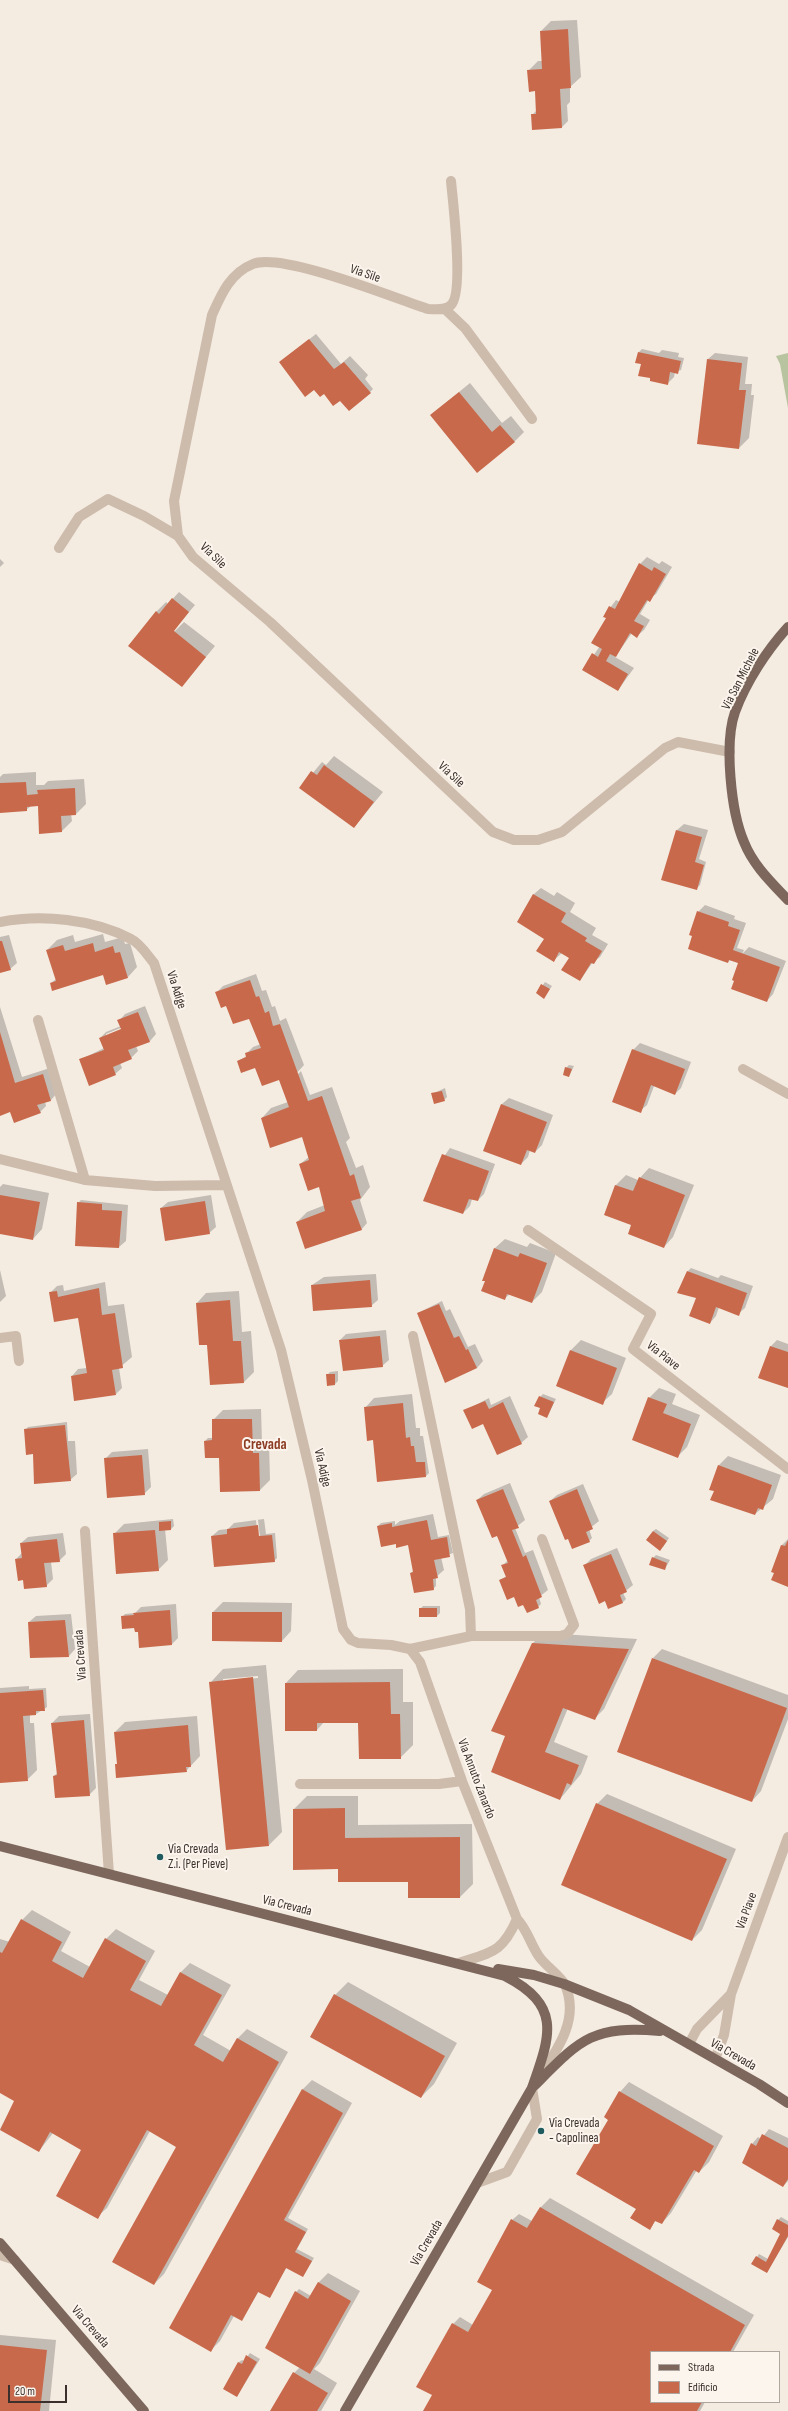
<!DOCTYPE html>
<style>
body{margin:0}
#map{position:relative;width:788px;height:2411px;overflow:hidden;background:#f4ebe1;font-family:"Sofia Sans Condensed",sans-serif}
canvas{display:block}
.legend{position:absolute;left:650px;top:2351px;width:130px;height:52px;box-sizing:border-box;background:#fbf5ee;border:1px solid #aea6a0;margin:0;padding:5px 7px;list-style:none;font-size:12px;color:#3b302b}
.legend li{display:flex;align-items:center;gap:8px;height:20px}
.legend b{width:20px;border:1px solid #aea6a0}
.scale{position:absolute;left:8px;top:2385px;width:59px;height:18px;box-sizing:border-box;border:2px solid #3b302b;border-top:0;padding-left:5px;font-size:12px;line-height:14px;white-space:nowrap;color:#3b302b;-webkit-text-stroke:3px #fbf5ee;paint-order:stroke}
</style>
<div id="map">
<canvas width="788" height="2411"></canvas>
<ul class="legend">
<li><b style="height:5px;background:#7d675c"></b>Strada</li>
<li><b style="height:11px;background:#c8694b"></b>Edificio</li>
</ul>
<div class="scale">20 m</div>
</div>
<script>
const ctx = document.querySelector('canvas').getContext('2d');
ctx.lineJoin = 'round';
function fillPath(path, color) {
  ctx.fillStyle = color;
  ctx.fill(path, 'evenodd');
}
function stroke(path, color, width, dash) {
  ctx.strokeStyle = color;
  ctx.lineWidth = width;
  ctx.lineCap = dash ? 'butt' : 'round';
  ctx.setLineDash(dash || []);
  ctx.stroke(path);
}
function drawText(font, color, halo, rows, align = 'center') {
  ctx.font = font + ' "Sofia Sans Condensed",sans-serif';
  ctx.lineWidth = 4;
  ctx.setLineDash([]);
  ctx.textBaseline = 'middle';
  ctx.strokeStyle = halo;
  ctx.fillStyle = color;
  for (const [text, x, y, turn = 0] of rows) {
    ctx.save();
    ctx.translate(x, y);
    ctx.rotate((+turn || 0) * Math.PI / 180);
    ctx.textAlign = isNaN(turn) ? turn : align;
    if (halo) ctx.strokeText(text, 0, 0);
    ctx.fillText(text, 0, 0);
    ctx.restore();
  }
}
const green = new Path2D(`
 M788,353V408L780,364L776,356Z`);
const shadow = new Path2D(`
 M577,20L581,77L570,87V102L567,105L568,121L562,127L532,115L537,110L536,90L528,71L538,61H543L541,31L551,21Z
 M316,334L341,364L350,356L368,375L365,379L373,389L370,392L341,401L314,388L280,362Z
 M642,349L659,353L662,350L679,353L678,357L684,358L681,370L675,372L674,377L667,384L651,377L642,363L639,352Z
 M715,353L748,357L745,384H752L751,395H754L749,438L739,448L708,359Z
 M470,383L502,423L511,416L524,432L514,442L431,415Z
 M647,557L659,564L662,561L672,567L656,594L649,599L640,614L650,620L644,630L637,636L632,633L615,657L634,668L618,690L584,669L600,646L607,618L604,616L616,600L620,602L640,564Z
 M0,559L4,563L0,567Z
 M179,592L195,605L173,631L174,632L184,622L215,646L182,686L156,612L166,602L168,604Z
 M334,756L383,792L354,827L301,787L322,762L326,765Z
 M36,772V785H44L48,781L84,779L86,804L76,814H71L72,821L62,831L39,805L31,806L26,810L0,812V777L3,774Z
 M684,824L708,830L699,859L706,862L700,885L697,888L677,830Z
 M541,888L554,896L557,892L575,903L570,912L596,928L592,935L608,944L600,957L593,962L580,980L570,958L562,953L554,960L546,938L518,922L534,894Z
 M705,905L735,916L734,919L746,923L737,948L744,950L742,954L749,947L786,961L773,994L767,1001L739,963L730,960L728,962L698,912Z
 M103,934L105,942L123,937L125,944L130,943L137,967L128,977L104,974L51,983L56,979L47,950L57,940L73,935L75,942Z
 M9,935L17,963L10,969L0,972V937Z
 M256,974L262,991L266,990L272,1007L275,1006L280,1021L286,1018L304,1065L294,1076L295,1077L301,1071L310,1095L332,1087L350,1138L346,1142L356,1168L363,1165L370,1187L360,1200L367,1223L361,1230L297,1222L307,1212L325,1205L320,1188L300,1164L309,1157L302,1135L262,1118L271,1108L288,1102L279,1079L256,1066L238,1061L247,1056L246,1054L253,1047L261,1044L249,1017L227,1005L217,992L223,986Z
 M545,982L552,986L544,997L537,993Z
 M145,1006L156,1034L150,1041L136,1046L138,1051L131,1058L120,1063L122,1068L115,1074L80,1060L104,1048L100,1038L106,1032L121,1026L119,1021L125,1014ZM125,1026L126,1028L106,1036V1034Z
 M0,1007L22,1077L50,1068L57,1093L51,1100L45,1101L46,1106L40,1112L10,1111L0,1115Z
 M640,1043L691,1062L681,1088L675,1094L654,1086L647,1105L640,1111L633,1050Z
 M569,1065L574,1066L569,1076L566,1068Z
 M445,1088L447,1097L444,1100L432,1094Z
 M509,1098L553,1115L542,1145L535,1152L530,1150L528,1157L521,1164L484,1150L502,1104Z
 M450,1148L495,1164L484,1194L478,1200L472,1199L470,1206L463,1213L425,1200L436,1168Z
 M649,1168L694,1185L673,1237L664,1247L632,1225L605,1214L616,1185L626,1175L638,1180Z
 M3,1184L49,1193L42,1229L33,1239L0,1233V1187Z
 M211,1195L216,1227L209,1233L161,1208L168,1202Z
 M81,1200L128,1205L126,1241L119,1247L78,1203Z
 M505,1239L527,1247L530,1243L556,1253L542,1292L532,1302L510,1294L504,1299L484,1280L495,1248Z
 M691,1268L718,1278L721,1275L753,1286L745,1308L738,1314L719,1307L716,1316L710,1323L688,1271Z
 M0,1270L6,1296L0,1302Z
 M376,1274L378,1300L371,1306L312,1285L324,1277Z
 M105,1282L108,1306L124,1304L132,1357L119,1368L122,1388L116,1394L72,1376L78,1369L87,1368L79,1318L50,1293L57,1286L63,1285L64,1291Z
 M239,1291L242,1332L251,1331L254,1372L244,1382L208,1344L197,1303L206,1293Z
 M442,1301L446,1311L450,1309L468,1347L475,1344L483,1361L477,1368L445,1382L418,1313Z
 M386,1330L389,1360L382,1366L340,1340L346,1334Z
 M581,1340L626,1358L612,1394L602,1403L557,1386L571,1350Z
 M777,1340L788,1344V1387L771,1346Z
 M338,1371V1381L335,1384L327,1375L330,1372Z
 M659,1388L676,1394L672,1404L700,1415L687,1447L677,1457L649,1398Z
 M412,1394L416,1428H420V1436H423L429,1473L426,1476L378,1481L374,1439L365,1408L374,1398Z
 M543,1394L556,1399L547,1417L541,1408L540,1397Z
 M510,1396L528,1437L521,1443L464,1411L489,1398L491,1405Z
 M261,1409L262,1444L269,1443L270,1480L260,1490L221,1491L220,1457L205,1441L208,1438H213V1420L223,1410Z
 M67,1422L68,1441H75L77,1474L70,1480L34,1452L25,1430L28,1427Z
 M148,1449L151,1487L144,1494L105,1459L112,1452Z
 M728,1456L781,1475L773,1499L755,1514L715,1491L718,1466Z
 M510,1483L525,1520L515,1528L525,1553L533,1550L548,1590L539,1597L541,1604L538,1607L524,1605L500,1580L507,1576L503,1565L508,1560L498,1537L477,1500L484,1494Z
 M583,1484L599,1521L589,1529L592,1538L589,1541L550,1501L557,1495Z
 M433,1514L438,1537L449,1535L453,1553L441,1557L444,1570L436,1577V1586L433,1589L411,1573L414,1570L409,1544L397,1543L378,1526L381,1523L395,1521V1525L400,1521Z
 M173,1519L174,1526L171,1529H165L168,1560L158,1570L114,1534L124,1524Z
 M264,1519L266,1534L275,1533L277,1558L274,1561L212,1536L219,1530L228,1529L234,1523ZM256,1520H258L260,1537L258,1539Z
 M656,1529L669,1538L663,1547L653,1531Z
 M63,1533L66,1554L59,1561L51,1562L53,1579L46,1586L24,1579L16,1559L22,1553L21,1543L28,1537Z
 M788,1539V1585L772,1571L782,1545Z
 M617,1548L633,1585L623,1593L626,1599L623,1602L609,1608L584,1566L591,1559Z
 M656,1555L670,1560L665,1569L653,1558Z
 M223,1602L292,1603L291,1631L282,1641L213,1612Z
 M176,1604L178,1638L172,1644L139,1630L122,1617L125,1614L135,1613L141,1607Z
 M423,1606H440V1613L437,1616L420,1609Z
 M71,1614L75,1649L69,1656L29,1622L36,1616Z
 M561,1634L637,1639L604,1709L594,1719L568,1708L554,1742L588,1756L581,1774L560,1799L506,1737L532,1644L536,1640Z
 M662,1649L788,1695V1719L761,1791L752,1801L653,1658Z
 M266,1665L282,1832L269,1845L211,1682L223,1669ZM258,1676V1678L223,1681V1679Z
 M403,1669V1702H413V1745L400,1758L359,1722H324L317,1730L286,1683L298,1670Z
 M29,1686V1689L46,1688L47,1707L36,1714H30V1723H34L37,1770L27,1780L0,1782V1688Z
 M90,1714L96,1788L89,1795L54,1776L58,1772L52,1723L59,1716Z
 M197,1716L200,1756L186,1771L116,1765L118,1763L115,1732L125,1722Z
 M607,1794L736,1849L702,1930L692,1940L597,1804Z
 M307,1796H358V1825L472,1824L473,1884L460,1897L409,1881L339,1868L294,1869V1809Z
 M32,1910L71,1932L61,1951L90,1967L106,1939L116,1929L155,1951L139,1980L168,1995L180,1973L190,1963L231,1985L203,2035L231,2051L237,2039L247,2029L288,2052L164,2274L154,2284L177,2147L150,2131L107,2208L97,2217L82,2149L53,2133L39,2151L0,2129L15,2101L0,2092V1939L10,1942L22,1920Z
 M348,1982L457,2043L434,2084L421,2097L335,1995Z
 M312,2080L352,2103L288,2218L308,2229L297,2249L314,2258L303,2276L287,2267L269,2296L259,2291L244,2316H234L220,2341L210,2351L302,2090Z
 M629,2082L723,2136L709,2162L699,2172L697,2170L671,2213L662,2223L656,2220L650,2228L637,2210L620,2092Z
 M769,2129L788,2138V2181L783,2186L752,2144L758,2137L761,2139Z
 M550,2198L754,2315L733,2352H651V2402H705L700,2411H424L433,2394L418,2387L453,2324L460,2317L473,2325L495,2286L512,2220L519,2214L532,2221L540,2208Z
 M781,2217L788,2221V2237L767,2272L757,2257L759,2254L768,2259L781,2234L778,2220Z
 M328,2273L360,2291L320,2363L314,2369L337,2383L321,2411H271L294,2373L300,2367L296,2292L299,2289L311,2296L318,2283Z
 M0,2335L56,2340L49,2411H0Z
 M250,2353L260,2359L237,2396L224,2388L239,2362L242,2360L244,2361Z`);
const building = new Path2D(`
 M568,29L571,88L560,89L562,128L532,130L531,114H536L535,91L529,92L527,70L542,69L540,31Z
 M309,339L334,369L344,362L371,393L349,411L340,401L333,406L324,394L320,397L314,390L305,397L279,362Z
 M638,352L681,361L678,374L670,372L668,385L650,381V378L638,376L641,364L635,363Z
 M707,359L742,363L739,390H746L739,449L697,444Z
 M459,392L492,432L500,425L515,442L477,473L430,415Z
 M639,563L652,571L654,567L666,574L650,602L647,600L634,621L644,626L637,638L630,633L616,657L610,654L606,661L628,674L618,691L582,670L592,653L598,657L602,649L591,643L606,618L603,617L609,606L615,609Z
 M172,598L189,612L174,631L206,657L182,687L128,646L156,611L159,614Z
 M324,765L374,802L354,828L299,788L311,771L317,775Z
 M26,782L27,795L38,794L37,790L75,788L76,815L61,816L62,832L39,834L38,806L27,807V811L0,813V783Z
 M676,830L702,837L695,862L704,865L697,890L661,880Z
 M533,894L566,913L561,922L587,938L585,941L602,951L594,964L591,963L580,981L561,970L569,958L559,952L554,962L536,951L544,939L517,922Z
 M697,911L729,922L728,926L740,930L733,950L780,967L767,1002L731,989L734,981L732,980L738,963L729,960L728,963L688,949L692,936L689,935Z
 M0,941H2L11,970L0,973Z
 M93,943L95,952L113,946L115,953L120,952L128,978L106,985L103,975L52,991L50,983L56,981L46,950L63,945L65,951Z
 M250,980L256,997L259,996L265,1013L269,1011L273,1026L280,1024L308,1101L322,1096L350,1176L354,1174L361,1198L351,1201L362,1230L305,1249L296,1222L325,1211L319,1187L308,1191L299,1164L309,1160L302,1137L270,1148L261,1118L289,1107L279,1080L262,1086L255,1068L241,1073L237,1061L246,1057L245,1053L261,1048L249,1019L233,1024L226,1006L221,1008L215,992Z
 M541,984L550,989L544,999L536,993Z
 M138,1012L150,1042L128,1050L132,1059L113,1067L116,1075L89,1086L79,1059L104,1050L99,1038L121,1029L117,1020Z
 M0,1032L15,1083L43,1074L51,1101L37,1105L41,1113L14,1123L10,1112L0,1116Z
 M632,1049L685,1069L675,1095L651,1085L641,1113L612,1102Z
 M565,1067L572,1069L569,1077L563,1075Z
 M442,1091L445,1101L434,1104L431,1093Z
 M501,1104L547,1122L535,1153L527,1150L521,1165L483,1151Z
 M442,1154L489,1171L478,1201L469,1199L463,1214L423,1201Z
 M639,1177L685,1195L664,1248L628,1234L631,1225L604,1215L615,1185L633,1191Z
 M0,1195L40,1202L33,1240L0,1234Z
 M205,1201L210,1234L165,1241L160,1208Z
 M77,1202L102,1204V1210L122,1211L119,1248L75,1246Z
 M494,1248L518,1257L520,1253L547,1263L532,1303L507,1294L505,1300L481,1291L485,1281H482Z
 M687,1271L747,1293L739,1316L716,1307L710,1324L689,1316L696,1298L677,1293Z
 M370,1280L372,1307L313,1311L311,1285Z
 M99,1288L102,1315L115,1313L123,1368L112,1370L116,1395L74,1401L71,1376L87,1373L78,1318L54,1322L49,1292L57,1291L58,1297Z
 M230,1300L233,1341H241L244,1383L210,1385L207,1345H199L196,1303Z
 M439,1304L454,1338L459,1336L466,1350L468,1349L477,1368L445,1383L417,1313Z
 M380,1336L383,1367L343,1371L339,1340Z
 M770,1346L788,1352V1388L758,1378Z
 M570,1350L617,1368L603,1405L556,1386Z
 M326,1374H335V1385L327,1386Z
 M539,1396L554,1402L547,1418L538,1414L540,1408L534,1406Z
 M648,1397L667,1404L663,1413L691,1424L678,1458L632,1440Z
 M485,1401L489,1409L503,1402L522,1444L497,1455L483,1424L472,1429L463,1410Z
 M403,1403L406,1438L410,1437L411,1446H414L416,1462H425L426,1477L377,1482L373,1440L367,1441L364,1407Z
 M212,1419H252L253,1453H259L260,1491L220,1492L219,1458H205L204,1441L212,1440Z
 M65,1425L71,1481L34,1484L33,1454L26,1455L24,1429Z
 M142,1455L145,1495L107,1498L104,1458Z
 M718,1465L772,1485L763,1510L758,1508L755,1515L710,1500L714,1491L709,1490Z
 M503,1489L519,1528L512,1530L523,1557L526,1555L542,1597L536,1600L539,1608L527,1613L523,1605L518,1607L514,1597L507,1600L499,1580L506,1577L501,1565L508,1563L497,1536L492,1538L476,1500Z
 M577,1489L593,1529L586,1532L590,1542L572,1549L568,1539L565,1540L549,1501Z
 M427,1520L431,1540L447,1537L450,1557L434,1560L438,1578L433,1579L434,1590L414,1593L410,1573L413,1572L408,1545L396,1548V1544L381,1547L377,1526L392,1523V1527Z
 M171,1521V1530L159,1531V1522Z
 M258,1525L259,1536L272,1535L275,1562L214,1567L211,1536L227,1534V1529Z
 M155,1530L159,1571L116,1574L113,1533Z
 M653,1531L667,1541L660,1551L646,1540Z
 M57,1539L60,1562L44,1563L47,1587L24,1589L23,1580L18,1581L15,1559L22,1558L20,1543Z
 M788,1540V1587L771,1580L774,1573L771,1572L781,1545L785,1546Z
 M611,1554L627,1592L620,1595L623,1603L608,1609L605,1601L599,1604L583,1565Z
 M652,1557L667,1563L665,1570L649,1565Z
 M419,1608H437V1617H419Z
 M170,1610L172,1645L139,1648L138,1632H135L134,1628L122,1629L121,1616L134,1615L133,1613Z
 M212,1612H282V1642L212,1641Z
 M65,1620L69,1657L30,1658L28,1622Z
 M532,1643L629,1649L595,1720L563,1708L545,1752L579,1765L571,1785L567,1783L560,1800L491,1772L505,1736L491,1731Z
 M652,1658L787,1708L752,1802L617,1752Z
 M253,1677L269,1846L226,1850L209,1682Z
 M390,1682L391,1714H400L401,1759H359L358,1723H317V1731H285V1683Z
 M43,1690L45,1711H36V1715L23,1716L28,1781L0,1783V1693Z
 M84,1720L90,1796L55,1798L53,1776L57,1775L51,1723Z
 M188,1725L191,1767H186L187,1772L116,1778L115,1764H117L114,1732Z
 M596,1803L727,1859L692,1941L561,1885Z
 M345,1808V1838L460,1837V1898H408V1882H338V1869L293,1870V1809Z
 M21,1919L62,1942L52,1961L83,1978L105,1938L146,1961L130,1990L161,2006L180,1972L198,1982L222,1995L194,2045L223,2062L237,2038L279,2062L154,2285L112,2262L176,2147L147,2130L98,2219L56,2196L81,2150L50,2132L39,2152L0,2130L14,2101L0,2093V1952L2,1953Z
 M334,1994L445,2056L421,2098L310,2037Z
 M302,2089L343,2113L284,2220L306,2232L295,2252L312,2261L303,2277L286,2268L270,2298L258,2292L242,2321L231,2315L211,2352L169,2328Z
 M619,2091L714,2146L699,2173L694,2170L662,2224L655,2221L650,2230L630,2218L636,2209L576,2174L608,2120L604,2117Z
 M762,2134L788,2148V2179L783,2187L742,2163L751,2143L756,2146Z
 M540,2207L745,2325L730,2352H651V2402H702L697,2411H423L432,2395L416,2387L452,2323L468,2332L492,2290L477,2282L511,2219L527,2228Z
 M777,2219L788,2225V2236L767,2273L751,2264L756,2256L766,2262L780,2234L772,2229Z
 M318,2282L351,2301L310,2374L265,2348L295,2291L308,2299Z
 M0,2345L47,2350L40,2411H0Z
 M246,2355L257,2362L237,2397L223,2389L238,2362L242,2364Z
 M293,2372L328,2393L317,2411H270Z`);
const minor = new Path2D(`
 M451,181C453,202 464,293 451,305C445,311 436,309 428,309C394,298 282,252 253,264C230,273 221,295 212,315L174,501L178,536L193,557L270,622L493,832L514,840H538L562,832L665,748L678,742L730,752
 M445,309L465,328L532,419
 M59,548L79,517L108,499L144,516L178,536
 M0,922C42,914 93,919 131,939C140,943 148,956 154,963L281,1350L312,1480L343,1629L351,1640L358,1643L391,1645L410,1649L471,1636L470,1609L413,1336
 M38,1020L85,1180
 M743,1069L788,1094
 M0,1159L85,1180L155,1186L225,1185
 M528,1230L651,1314L633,1349L788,1469
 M0,1338L16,1336L19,1361
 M85,1531L109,1874
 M471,1636H560L567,1634L574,1625L542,1539
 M410,1649L420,1662L462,1781L517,1919C527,1929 530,1943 538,1955C544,1965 561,1976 565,1985C582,2023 551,2058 532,2088L537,2119L507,2172L477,2183
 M300,1784H439L462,1781
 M459,1963C492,1952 502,1953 517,1919
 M689,2044L697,2029L731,1994
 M715,2059L724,2035L731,1994L788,1837
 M0,2255L15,2260`);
const major = new Path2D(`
 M788,627C767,650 746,682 735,712C724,743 731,812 744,842C753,865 771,882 788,900
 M0,1846L505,1976C563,2006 550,2036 532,2088L345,2411
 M498,1969L534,1975L564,1984L629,2010L759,2084L788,2103
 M534,2086C580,2040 591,2025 660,2031
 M0,2243L144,2411`);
const markers = [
 [160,1857,4,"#1f5a5e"],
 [541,2131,4,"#1f5a5e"]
];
const streetNames = [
 ["Via Sile",365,274,19],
 ["Via Sile",213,556,44],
 ["Via San Michele",741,679,-63],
 ["Via Sile",451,775,43],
 ["Via Adige",176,990,72],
 ["Via Piave",663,1356,38],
 ["Via Adige",322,1468,77],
 ["Via Crevada",81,1655,-94],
 ["Via Annuto Zanardo",476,1779,69],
 ["Via Crevada",287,1906,14],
 ["Via Piave",747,1911,-70],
 ["Via Crevada",733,2055,30],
 ["Via Crevada",427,2243,-60],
 ["Via Crevada",90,2327,49]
];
const poiNames = [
 ["Via Crevada",168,1850],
 ["Z.i. (Per Pieve)",168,1865],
 ["Via Crevada",549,2124],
 ["- Capolinea",549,2139]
];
const quarterNames = [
 ["Crevada",265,1445]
];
fillPath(green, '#b8c4a0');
fillPath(shadow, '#0003');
fillPath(building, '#c8694b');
stroke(minor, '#cdbbac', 10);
stroke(major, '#7d675c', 10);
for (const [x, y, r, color] of markers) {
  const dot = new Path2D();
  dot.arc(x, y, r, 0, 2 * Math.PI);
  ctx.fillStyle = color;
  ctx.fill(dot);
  stroke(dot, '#fbf5ee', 1.5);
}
drawText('13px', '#3b302b', '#fbf5ee', streetNames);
drawText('13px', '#3b302b', '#fbf5ee', poiNames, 'left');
drawText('bold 15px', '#8c3b22', '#fbf5ee', quarterNames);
</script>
